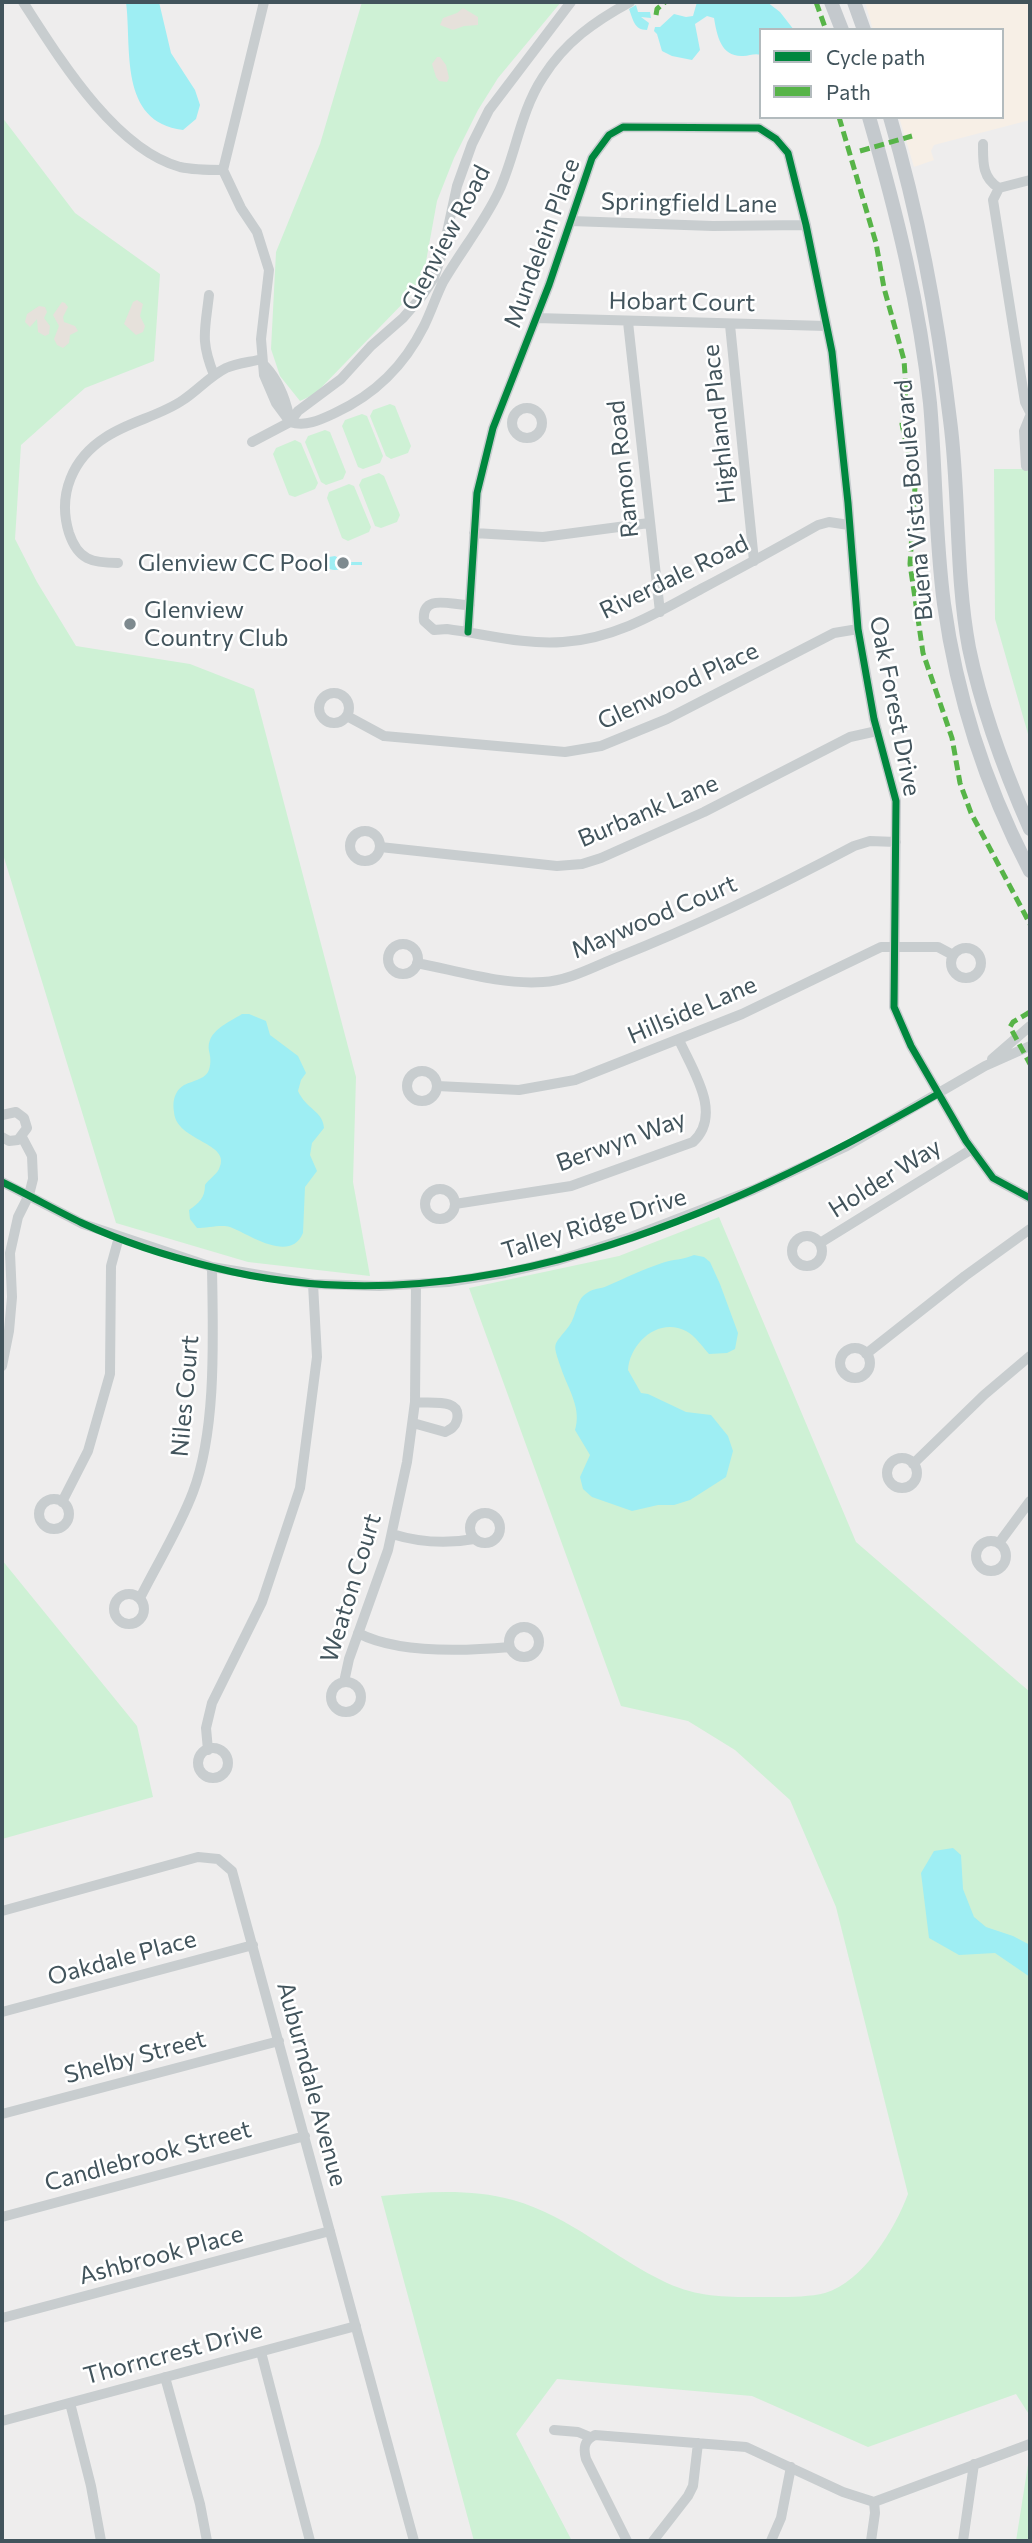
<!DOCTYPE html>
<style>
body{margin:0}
#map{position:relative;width:1032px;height:2543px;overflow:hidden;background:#eeeded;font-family:Commissioner,sans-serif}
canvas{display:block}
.frame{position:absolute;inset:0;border:4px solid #42545c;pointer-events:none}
.legend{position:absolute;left:759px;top:28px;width:245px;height:91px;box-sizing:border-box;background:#fff;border:2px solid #b3bbbe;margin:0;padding:9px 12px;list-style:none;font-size:21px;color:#42545c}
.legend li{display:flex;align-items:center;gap:14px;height:35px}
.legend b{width:35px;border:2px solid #b3bbbe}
</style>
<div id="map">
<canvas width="1032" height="2543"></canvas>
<div class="frame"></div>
<ul class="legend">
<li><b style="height:9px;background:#00873e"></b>Cycle path</li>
<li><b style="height:9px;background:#57b448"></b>Path</li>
</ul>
</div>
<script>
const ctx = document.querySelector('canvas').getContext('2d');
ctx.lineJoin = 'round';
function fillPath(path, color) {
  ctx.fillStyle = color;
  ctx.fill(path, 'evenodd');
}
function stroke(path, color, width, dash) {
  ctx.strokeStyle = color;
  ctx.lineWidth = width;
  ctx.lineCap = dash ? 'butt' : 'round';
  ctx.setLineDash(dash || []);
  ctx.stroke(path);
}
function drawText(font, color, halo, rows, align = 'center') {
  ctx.font = font + ' Commissioner,sans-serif';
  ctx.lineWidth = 5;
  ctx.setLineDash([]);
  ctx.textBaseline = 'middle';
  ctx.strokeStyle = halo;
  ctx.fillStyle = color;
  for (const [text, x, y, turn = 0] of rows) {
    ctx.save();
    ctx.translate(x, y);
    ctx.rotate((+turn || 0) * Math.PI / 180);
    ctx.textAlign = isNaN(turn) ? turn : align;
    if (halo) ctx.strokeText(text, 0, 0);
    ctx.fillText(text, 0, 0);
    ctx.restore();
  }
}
const commercial = new Path2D(`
 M865,2H1030V120L934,145L931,151L934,160L914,167L899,117H1002V30H873Z`);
const green = new Path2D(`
 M362,2H561L498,78L478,110L454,158L437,201L425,267L410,296L315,394L300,401L280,376L271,349L276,252L320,144Z
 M2,117L75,213L160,274L154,361L85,388L21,445L15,539L37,582L76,646L190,664L254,689L356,1077L353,1182L370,1276L248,1262L116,1223L2,851Z
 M390,404L395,406L411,446L408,453L391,459L386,456L370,416L373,410Z
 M362,414L367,416L383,456L380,463L363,469L358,467L342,426L345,420Z
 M325,430L330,432L346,472L343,479L326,485L321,482L305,442L308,436Z
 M295,440L301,443L318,483L315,489L295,497L289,495L273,454L276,448Z
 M994,469H1030V741L995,619Z
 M379,473L384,476L400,515L397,522L381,528L375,526L359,485L362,479Z
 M349,484L354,486L371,527L369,532L348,541L342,538L327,498L329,492Z
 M719,1217L856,1542L1030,1692V2416L1016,2394L868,2447L752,2396L557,2379L516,2434L572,2541H474L381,2196C425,2192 469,2188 513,2200C570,2216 614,2258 667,2283C698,2297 723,2297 756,2297C775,2297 806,2298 825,2293C863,2282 895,2229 908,2194L836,1907L790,1800L735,1750L688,1721L621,1706L469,1288L619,1256Z
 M2,1560L137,1726L153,1797L2,1839Z
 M1030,2452V2541H1016Z`);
const sand = new Path2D(`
 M463,8L478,17V25L464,26L453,30L440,25L443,18L457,13Z
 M437,57H440L446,65L449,78L447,82L439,81L436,77L432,64Z
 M137,300L143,304L140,316L145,326L143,332L136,335L124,324L133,302Z
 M62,302L65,303L68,307L63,317L64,322L75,326L78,331L70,335L69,343L63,348L57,345L54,339L59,326L53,315Z
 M39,306L45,307L47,312L44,318L50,326L49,334L45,336L38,332L37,319L30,327L25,322L27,314Z`);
const water = new Path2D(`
 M126,2H159L171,53L195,90L200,105L196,119L183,130C118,122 132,48 126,2Z
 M697,2H767L780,12L794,30H761V55C754,53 750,56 743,56C721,57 717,36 714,18L707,16L695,24L700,50L692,60L672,56L662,51L657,34L654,31L655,27H660L674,14L686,17L693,16Z
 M636,5L638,12H650L651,18L641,17L649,23L647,30C634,30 633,19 629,9Z
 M335,556L346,562H362V565H346C339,571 332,572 325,566L324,561L329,557Z
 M242,1014H249L266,1021L270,1035L298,1056L306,1073L301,1080L298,1091C306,1109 323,1111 324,1128L312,1143L310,1155L317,1171L305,1187L303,1233C290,1264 249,1234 230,1227C222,1224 207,1228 197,1228L190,1219L189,1210C199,1203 205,1198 205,1185C209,1179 216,1175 219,1169C233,1142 176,1142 174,1112C173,1105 173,1099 177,1092C184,1080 201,1083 208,1072C211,1066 211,1058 209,1051C206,1031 228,1023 242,1014Z
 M694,1255L704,1257L710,1262L720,1284L738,1333L735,1349L727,1353L709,1354C702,1346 695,1336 686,1331C658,1317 630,1343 628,1370L641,1393L648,1394L686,1412L711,1415L728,1436L733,1451L726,1477L690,1500L674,1505H658L632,1511L592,1497L583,1489L580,1477L590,1455L575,1430C582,1408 568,1389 561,1368C552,1341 553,1347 569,1326C577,1316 575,1300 587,1293C593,1288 601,1289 607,1286C625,1278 644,1269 662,1263C673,1259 683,1260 694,1255Z
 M953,1848L961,1855L963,1889L974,1917L986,1927L1013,1936L1030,1945V1977L995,1953L959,1955L929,1938L921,1873L934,1851Z`);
const minor = new Path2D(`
 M23,2C58,56 114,149 180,167C194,170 209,170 223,170
 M264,2L223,170L241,208L257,232L269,270L261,339L264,375L276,403L290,422
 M983,144C983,162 982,178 999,188
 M1030,180L999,188L993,200L1025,402L1030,412
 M571,221L713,226L806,225
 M209,295C205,331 200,340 214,375
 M536,318L826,326
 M628,322L660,612
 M730,325L754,561
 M265,366C278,380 285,397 289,416
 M512 423a15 15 0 1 1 30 0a15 15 0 1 1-30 0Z
 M290,422C306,427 320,420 335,413C376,394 404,366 424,326C431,312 436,296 443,282C461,251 484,223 499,191C516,154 520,112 543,77C565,42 595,21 630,2
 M252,442L290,422L298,411L341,379L371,346L403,318L422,296L434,278L443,251L457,186L472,144L489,110L571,2
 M1026,466L1024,431L1030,416
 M474,533L543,537L649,523
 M118,563C92,563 78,560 69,533C57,494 73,458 106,437C130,421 160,416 183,400C198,390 210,376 226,368C237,363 251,362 262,359
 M470,605C453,606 421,592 424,621L434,630L447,629C485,634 524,645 563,642C614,639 657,613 701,589C741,568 779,547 818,525L829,522L849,525
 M468,632L477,493L493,428L549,285L592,158L609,135L623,127L759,128L776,139L788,153L806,225L832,352L848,503L858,629L874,719L896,801L894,1007L911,1046L966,1141L993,1178L1030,1198
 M319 708a15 15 0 1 1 30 0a15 15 0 1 1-30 0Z
 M347,716L384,736L565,752L601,746L667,719L834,633L858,629
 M350 846a15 15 0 1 1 30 0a15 15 0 1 1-30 0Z
 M380,847L557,866L582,864L601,858L704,812L850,737L877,731
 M388 959a15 15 0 1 1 30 0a15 15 0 1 1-30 0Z
 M951 963a15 15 0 1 1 30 0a15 15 0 1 1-30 0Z
 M417,963C458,971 501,985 543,982C568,981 595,966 618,957C699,925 777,887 854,846L870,841L896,842
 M992,1059L1030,1026
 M407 1086a15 15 0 1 1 30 0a15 15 0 1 1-30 0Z
 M437,1086L519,1090L575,1080L742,1014L881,947H938L953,955
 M2,1115L16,1112L24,1118L27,1128L18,1140L9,1141L2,1137
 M2,1182L83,1224L212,1267L313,1284L379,1286L448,1282L505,1273L556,1261L631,1237L753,1190L847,1146L985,1066L1030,1046
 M425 1204a15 15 0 1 1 30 0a15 15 0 1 1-30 0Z
 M455,1204L571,1186L693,1142C723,1114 693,1071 679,1040
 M792 1251a15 15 0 1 1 30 0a15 15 0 1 1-30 0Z
 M820,1243L972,1149
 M840 1363a15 15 0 1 1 30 0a15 15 0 1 1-30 0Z
 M866,1354L965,1276L1030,1229
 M2,1366L9,1331L12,1297L10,1253L18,1217L29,1195L33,1179L32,1156L22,1137
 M413,1423L445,1432C451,1429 455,1427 457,1420C462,1397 429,1404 415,1402
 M887 1473a15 15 0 1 1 30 0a15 15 0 1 1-30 0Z
 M913,1464L984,1395L1030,1356
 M39 1514a15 15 0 1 1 30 0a15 15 0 1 1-30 0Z
 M62,1502L88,1451L110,1374L111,1266L119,1237
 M470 1528a15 15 0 1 1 30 0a15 15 0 1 1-30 0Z
 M392,1534C418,1542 447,1544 474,1539
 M976 1556a15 15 0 1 1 30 0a15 15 0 1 1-30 0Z
 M999,1543L1030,1501
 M114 1609a15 15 0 1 1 30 0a15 15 0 1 1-30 0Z
 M140,1598C158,1562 179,1529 193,1492C217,1429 213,1335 212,1267
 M509 1642a15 15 0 1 1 30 0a15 15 0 1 1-30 0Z
 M358,1633C398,1654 466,1651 510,1647
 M344,1682L349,1659L388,1550L407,1462L415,1402L416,1285
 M331 1697a15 15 0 1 1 30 0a15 15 0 1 1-30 0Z
 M198 1763a15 15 0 1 1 30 0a15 15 0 1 1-30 0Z
 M208,1750L206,1728L212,1703L262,1602L300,1488L317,1357L313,1284
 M2,1911L198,1857L218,1859L232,1871L414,2541
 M2,2012L253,1945
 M2,2114L279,2041
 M2,2217L305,2136
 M2,2318L330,2231
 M261,2352L310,2541
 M165,2377L200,2504L207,2541
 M70,2403L91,2486L101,2541
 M2,2421L356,2326
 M554,2430L578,2432L590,2437
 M627,2541L586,2459C583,2448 584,2440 595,2435L746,2447L843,2492L874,2502L1030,2444
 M653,2541L688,2496L693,2486L698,2443
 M771,2541L781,2518L791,2467
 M871,2541L875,2513L874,2502
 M963,2541L974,2464`);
const major = new Path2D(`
 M831,2L842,30
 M854,2L864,30
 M869,117C896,211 920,306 930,403C936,470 935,538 944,604C957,698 986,787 1030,871
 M890,117C919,216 938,318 950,420C960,495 955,573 969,648C982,711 1004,770 1030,829`);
const quiet = new Path2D(`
 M816,2L826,30
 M656,15L657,9L665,2
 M839,117L876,243L884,288L904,360L906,389L902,424L915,487L910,564L923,653L952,738L960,783L971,813L1030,924
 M860,151L912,136
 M1030,1012L1013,1022L1010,1027L1030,1064`);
const cycleway = new Path2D(`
 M468,632L477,493L493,428L549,285L592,158L609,135L623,127L759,128L776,139L788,153L806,225L832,352L848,503L858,629L874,719L896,801L894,1007L911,1046L966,1141L993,1178L1030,1198
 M2,1182C29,1195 55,1210 82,1223C121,1241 170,1257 212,1267C466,1332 721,1218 938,1094`);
const markers = [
 [343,563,7,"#7e8a8f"],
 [130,624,7,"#7e8a8f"]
];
const streetNames = [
 ["Springfield Lane",689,203,1],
 ["Glenview Road",446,238,-62],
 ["Mundelein Place",542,243,-70],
 ["Hobart Court",682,302,1],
 ["Highland Place",719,424,-96],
 ["Ramon Road",623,469,-96],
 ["Buena Vista Boulevard",914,500,-95],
 ["Riverdale Road",674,577,-26],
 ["Glenwood Place",678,686,-25],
 ["Oak Forest Drive",895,706,79],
 ["Burbank Lane",648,811,-23],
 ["Maywood Court",654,917,-23],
 ["Hillside Lane",692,1010,-23],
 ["Berwyn Way",621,1141,-20],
 ["Holder Way",885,1178,-32],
 ["Talley Ridge Drive",594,1224,-17],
 ["Niles Court",185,1396,-85],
 ["Weaton Court",351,1588,-73],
 ["Oakdale Place",122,1958,-15],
 ["Shelby Street",135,2057,-15],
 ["Auburndale Avenue",312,2084,75],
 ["Candlebrook Street",148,2156,-15],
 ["Ashbrook Place",161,2255,-15],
 ["Thorncrest Drive",173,2353,-15]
];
const poiNames = [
 ["Glenview CC Pool",329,563],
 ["Glenview",144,610,"left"],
 ["Country Club",144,638,"left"]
];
fillPath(commercial, '#f7efe6');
fillPath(green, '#cef1d5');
fillPath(sand, '#e6e1db');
fillPath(water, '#9eeef3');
stroke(minor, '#c8cdcf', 10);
stroke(major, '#c4c9cd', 14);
stroke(quiet, '#57b448', 5, [10, 5]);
stroke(cycleway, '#00873e', 7);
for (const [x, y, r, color] of markers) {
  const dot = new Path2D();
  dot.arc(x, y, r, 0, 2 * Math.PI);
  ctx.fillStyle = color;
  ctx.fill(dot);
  stroke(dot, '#fff', 2.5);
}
drawText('24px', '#42545c', '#fff', streetNames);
drawText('24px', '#42545c', '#fff', poiNames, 'right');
</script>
